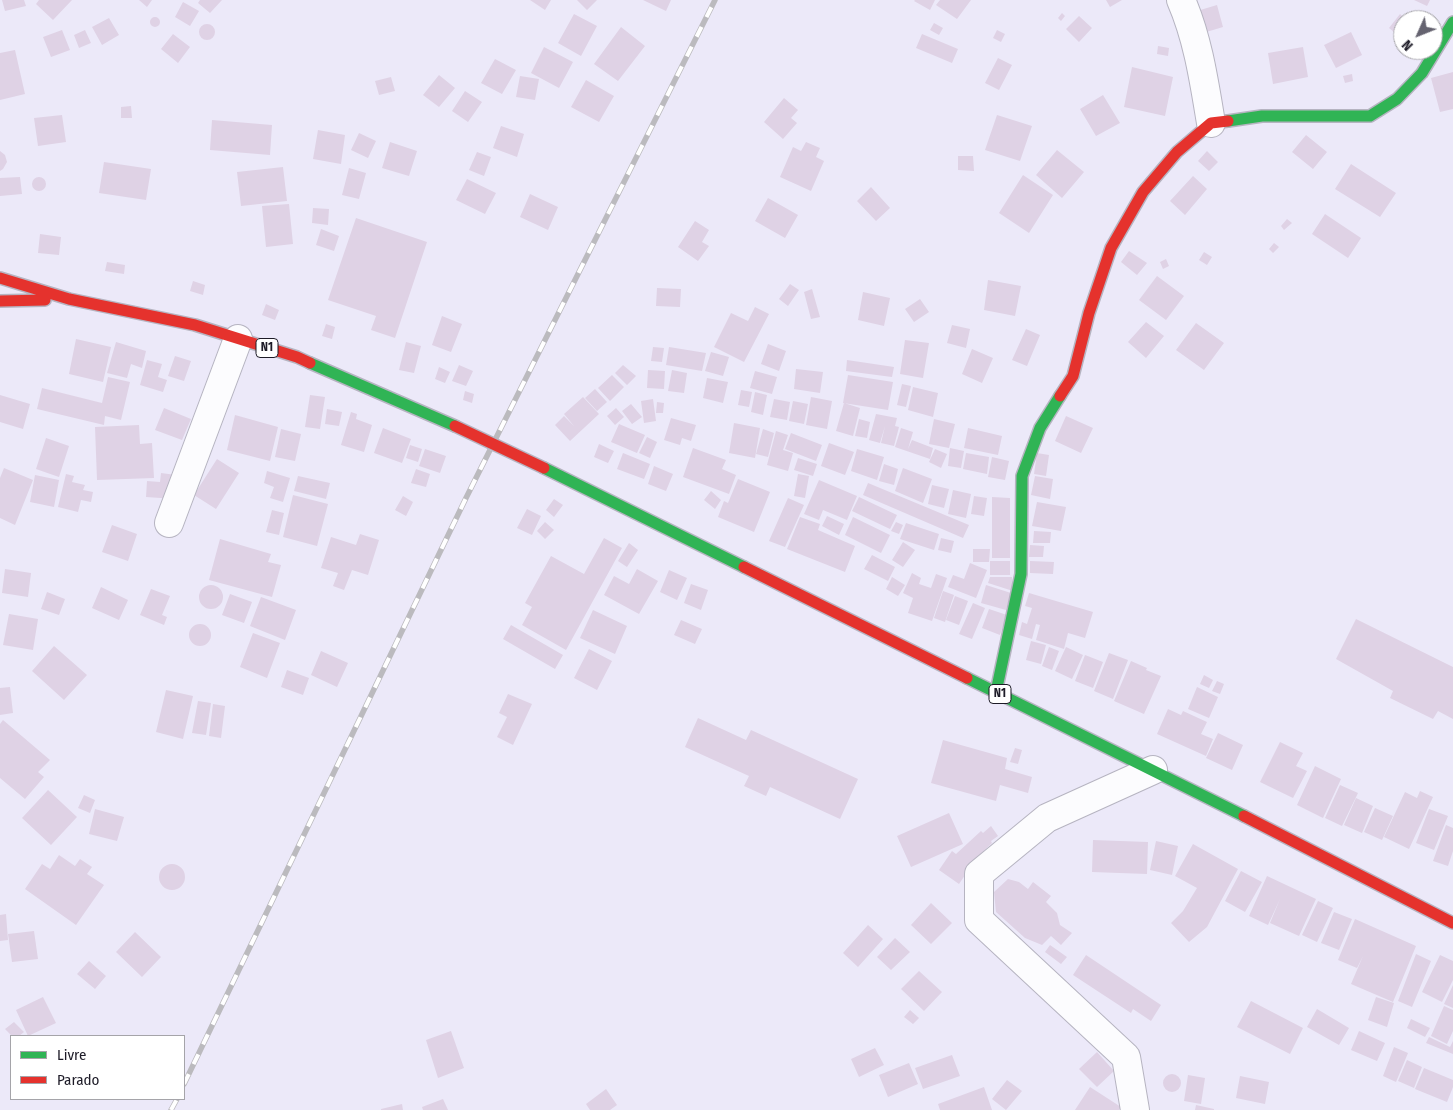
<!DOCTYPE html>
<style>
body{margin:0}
#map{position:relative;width:1453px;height:1110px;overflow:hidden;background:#ece9f9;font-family:"Fira Sans Condensed",sans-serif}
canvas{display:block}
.legend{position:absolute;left:10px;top:1035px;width:175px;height:65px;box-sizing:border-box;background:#fff;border:1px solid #a5a4a9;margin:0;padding:6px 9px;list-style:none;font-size:15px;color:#1d1b27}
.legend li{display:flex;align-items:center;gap:10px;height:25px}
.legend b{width:25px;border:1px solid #a5a4a9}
.north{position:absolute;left:1393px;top:10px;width:50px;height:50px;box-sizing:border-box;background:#fff;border:1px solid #a5a4a9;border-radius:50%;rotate:226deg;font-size:14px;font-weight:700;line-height:20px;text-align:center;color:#1d1b27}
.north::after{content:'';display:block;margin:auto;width:18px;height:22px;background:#656370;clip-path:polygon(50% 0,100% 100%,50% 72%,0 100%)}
</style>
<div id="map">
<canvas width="1453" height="1110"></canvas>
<ul class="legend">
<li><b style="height:6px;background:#30b455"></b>Livre</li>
<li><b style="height:6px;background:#e5322d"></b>Parado</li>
</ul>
<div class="north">N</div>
</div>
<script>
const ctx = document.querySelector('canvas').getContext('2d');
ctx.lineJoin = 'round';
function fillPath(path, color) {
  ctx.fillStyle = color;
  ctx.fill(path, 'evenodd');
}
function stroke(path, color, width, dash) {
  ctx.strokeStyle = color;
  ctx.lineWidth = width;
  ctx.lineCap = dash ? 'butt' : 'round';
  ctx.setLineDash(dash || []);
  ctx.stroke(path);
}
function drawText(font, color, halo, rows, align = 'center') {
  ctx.font = font + ' "Fira Sans Condensed",sans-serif';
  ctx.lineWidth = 4.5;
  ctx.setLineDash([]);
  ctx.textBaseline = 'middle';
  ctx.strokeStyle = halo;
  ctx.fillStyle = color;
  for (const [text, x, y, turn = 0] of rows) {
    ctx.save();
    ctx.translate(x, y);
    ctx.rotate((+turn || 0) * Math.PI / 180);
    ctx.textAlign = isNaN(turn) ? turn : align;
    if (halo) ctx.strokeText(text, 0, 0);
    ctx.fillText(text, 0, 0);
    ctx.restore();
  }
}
const building = new Path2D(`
 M2,0H24L26,6L5,11Z
 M39,0H72L53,20L36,4Z
 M139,0H152L147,7Z
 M200,0H222L210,13L198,3Z
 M530,0H551L545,10Z
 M577,0H597L587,10Z
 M643,0H671L666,11Z
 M915,0H935L930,10L914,1Z
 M940,0H971L957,19L936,5Z
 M1106,0H1122L1110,7Z
 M1414,0H1430L1427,6Z
 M183,2L199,11L190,26L175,17Z
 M1217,5L1223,27L1203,33L1197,11Z
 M1062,13L1065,16L1061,21L1058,18Z
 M574,14L597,26L581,56L558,43Z
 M1400,14L1407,20H1403V39L1389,28Z
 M1079,16L1092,28L1079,42L1066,29Z
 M150 22a5 5 0 1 1 10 0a5 5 0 1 1-10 0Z
 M109,18L119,35L102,45L92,27Z
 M934,23L943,28L939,35L930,30Z
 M199 32a8 8 0 1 1 16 0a8 8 0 1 1-16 0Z
 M621,27L645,46L618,81L594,64Z
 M62,30L70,50L51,57L43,37Z
 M85,30L91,43L79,48L74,35Z
 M997,30L1005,34L1001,42L993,38Z
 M1351,32L1362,55L1336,68L1324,45Z
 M173,34L190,47L178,63L161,49Z
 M922,34L958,49L952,63L916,48Z
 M1158,46L1169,48L1168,56L1157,54Z
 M544,47L573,62L559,88L531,73Z
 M1303,47L1308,77L1273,84L1268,53Z
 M15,50L25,94L0,100V53Z
 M998,58L1012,65L999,90L985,83Z
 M495,59L516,70L502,94L481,83Z
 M1132,67L1173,77L1165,116L1124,107Z
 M1453,72V109L1440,112L1431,78Z
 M1352,74L1353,81L1345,83L1343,76Z
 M439,75L455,88L439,107L423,95Z
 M520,76L539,79L535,100L516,97Z
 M391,77L395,91L379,95L375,81Z
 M586,80L614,96L599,122L571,107Z
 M465,91L482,102L468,122L452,111Z
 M1103,95L1120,123L1096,136L1080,109Z
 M784,98L798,110L791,118L797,123L783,139L764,122Z
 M131,106L132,118H121V107Z
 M62,115L66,142L38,146L34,118Z
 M997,115L1032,126L1020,161L985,150Z
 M212,120L272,125L270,155L210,150Z
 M501,126L524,134L517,157L493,148Z
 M318,130L345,135L341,164L313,159Z
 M359,133L376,141L368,158L351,150Z
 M1306,135L1327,152L1313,169L1292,152Z
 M390,142L417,151L409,176L382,168Z
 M806,142L820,148L816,157L824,161L811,191L780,177L793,147L801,151Z
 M1057,150L1084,172L1062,198L1036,175Z
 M0,151L5,155L7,162L3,169L0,171Z
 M1207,151L1218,162L1209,171L1198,161Z
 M477,152L491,157L484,176L469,170Z
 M958,156H973L974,171L958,170Z
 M104,162L151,169L146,200L99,193Z
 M1351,164L1396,193L1380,217L1335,189Z
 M283,167L287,201L241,206L237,172Z
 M349,168L366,173L359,199L342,195Z
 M1023,175L1053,195L1029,233L999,213Z
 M1193,176L1207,189L1185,215L1170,201Z
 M32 184a7 7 0 1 1 14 0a7 7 0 1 1-14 0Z
 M20,177L22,194L0,196V178Z
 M467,179L496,193L485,214L456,200Z
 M871,187L890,208L876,221L857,201Z
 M530,194L558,207L548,230L520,217Z
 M768,198L798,215L785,238L755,221Z
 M289,204L293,244L266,247L262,206Z
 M313,208L329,209L328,225L312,223Z
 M1325,214L1361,238L1348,258L1312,234Z
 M356,218L427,242L395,338L371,330L376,316L328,300Z
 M1287,219L1292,223L1284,230L1281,226Z
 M695,221L709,230L702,242L709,246L698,261L678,247Z
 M321,229L339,236L334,251L316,245Z
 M40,234L61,237L59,255L38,253Z
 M1274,243L1279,247L1273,253L1269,249Z
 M1129,251L1147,263L1137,275L1121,262Z
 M1204,252L1212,257L1207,265L1199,260Z
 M1166,259L1169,266L1163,269L1160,262Z
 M107,262L125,265L124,274L105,271Z
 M1157,276L1184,296L1166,320L1139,300Z
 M988,280L1021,286L1015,316L984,310Z
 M193,281L205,285L203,295L190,291Z
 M790,284L799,290L788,306L779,299Z
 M657,288L681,289L680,307L656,306Z
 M812,289L820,317L811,319L804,292Z
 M863,292L890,298L884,326L858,320Z
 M920,299L929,312L914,322L905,309Z
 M266,304L279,310L275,320L262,315Z
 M755,307L769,314L744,362L714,347L731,313L748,321Z
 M442,316L462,324L451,352L432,345Z
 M1146,322L1164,336L1146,358L1128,342Z
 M1196,323L1224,343L1204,370L1176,350Z
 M326,324L335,327L332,339L322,336Z
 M952,325L970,329L966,348L947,343Z
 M1026,329L1040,335L1027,366L1012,360Z
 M76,339L111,347L103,382L69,374Z
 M905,340L929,343L923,378L900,374Z
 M116,342L146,351L142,368L131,364L127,378L107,373Z
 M406,342L421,346L414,373L399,370Z
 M768,344L786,351L779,371L761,364Z
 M653,347L664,348L662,362L651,361Z
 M669,347L706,353L702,371L666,365Z
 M972,349L993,358L982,383L962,374Z
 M711,352L729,357L723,376L705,371Z
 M175,356L191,361L184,381L168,376Z
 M147,360L162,364L158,377L167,380L163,392L140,385Z
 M847,360L894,367L892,377L846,371Z
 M459,365L473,371L466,386L452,381Z
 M623,365L636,376L627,385L615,373Z
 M439,367L450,372L445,383L435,379Z
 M796,369L823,372L820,393L794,389Z
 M648,370L665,371L664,389L647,388Z
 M672,370L687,373L684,393L668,391Z
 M755,371L777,377L772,394L750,388Z
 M612,375L624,387L610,401L598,388Z
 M848,375L893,382L888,410L843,403Z
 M108,377L130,382L121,420L105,416L104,425L37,409L42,388L102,403Z
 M707,378L728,382L723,403L703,398Z
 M902,384L911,386L906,407L897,405Z
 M913,387L938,393L933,417L908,410Z
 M595,389L607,402L597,411L585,398Z
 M741,390L752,392L749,407L738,405Z
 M465,391L474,394L472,403L463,400Z
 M755,392L767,395L763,415L751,412Z
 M0,395L30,404L23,429L0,422Z
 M310,395L325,397L320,429L305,427Z
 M583,397L599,414L570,441L555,425L564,416L574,426L564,414Z
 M811,397L832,401L827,429L806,425Z
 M653,399L656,421L644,423L641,401Z
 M774,399L790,402L787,420L770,417Z
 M793,401L808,404L804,424L789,421Z
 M657,402L664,403L663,413H656Z
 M844,403L860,408L853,436L836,431Z
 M631,404L642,417L632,424L622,411Z
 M164,408L191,419L182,440L155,430Z
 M616,408L624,417L615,425L607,416Z
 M327,409L342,412L339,426L325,424Z
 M351,412L357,414L356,419L372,425L364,452L341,445Z
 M876,414L897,418L895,426L899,427L894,446L881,443L885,426L880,443L869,440Z
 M235,415L278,427L270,461L227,450Z
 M1066,416L1093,428L1081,453L1055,441Z
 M671,418L696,425L691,441L682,438L680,445L664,440Z
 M859,419L870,422L867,438L855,436Z
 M934,419L955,424L949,448L929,444Z
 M734,423L760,428L755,458L729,453Z
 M619,424L645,435L637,453L611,442Z
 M139,425L140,444L152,443L154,478L97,480L95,427Z
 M383,428L411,439L402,463L374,453Z
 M901,428L913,432L908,449L912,440L933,448L930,459L895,447Z
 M968,428L1002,436L998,455L964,448Z
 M281,429L301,434L295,461L275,457Z
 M763,429L774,433L768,457L756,454Z
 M776,431L788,435L783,450L793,453L788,471L767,465Z
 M791,433L822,445L816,461L785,449Z
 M647,437L657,442L650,458L639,453Z
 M46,438L69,446L59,477L36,469Z
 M829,443L854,452L845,475L821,466Z
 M599,444L614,451L608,463L594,457Z
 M410,445L422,449L418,462L406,458Z
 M693,448L726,460L722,469L736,475L729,494L683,477Z
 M950,448L964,451L961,468L948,466Z
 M425,449L446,456L440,473L419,466Z
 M857,449L884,457L877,480L851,471Z
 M935,449L947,454L941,468L929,462Z
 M623,453L650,464L644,479L617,469Z
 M966,453L989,457L987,474L963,469Z
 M1037,453L1049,455L1046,476L1034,474Z
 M992,457L1009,461L1005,480L988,477Z
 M798,458L817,464L813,476L794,470Z
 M217,459L239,473L216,509L194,495Z
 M884,464L898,469L894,485L879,481Z
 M654,466L673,474L666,491L648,484Z
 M4,468L33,480L15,525L0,518V478Z
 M903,468L932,479L923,503L895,491Z
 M416,469L430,474L426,487L411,483Z
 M267,471L290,478L283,502L270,498L274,487L264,483Z
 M161,473L176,475L175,499L146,497L147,481L160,482Z
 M66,474L74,476L72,482L85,485L83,490L93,492L91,502L81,500L78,512L58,507Z
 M798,474L809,476L805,498L794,496Z
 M35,475L59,480L54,507L30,502Z
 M298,476L330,483L326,499L294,491Z
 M1035,476L1053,479L1050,499L1031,495Z
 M738,479L770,492L754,532L718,517L724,501L728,503Z
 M819,480L857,496L847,520L823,510L819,520L804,514Z
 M868,483L969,525L963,538L863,495Z
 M932,485L949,489L944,508L928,504Z
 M953,490L971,494L966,518L948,514Z
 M711,491L721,500L715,509L704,500Z
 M293,495L328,504L317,546L283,537Z
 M403,496L413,502L406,516L395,510Z
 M974,496L987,498L984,516L971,514Z
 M859,497L897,515L890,529L852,511Z
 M992,497L1010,498V558H992Z
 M788,498L804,505L785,547L769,541Z
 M554,499L563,505L554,517L546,510Z
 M1037,502L1066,507L1061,531L1032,526Z
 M527,509L541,516L532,535L517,528Z
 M272,510L284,513L279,535L266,532Z
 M827,516L844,524L839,535L822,526Z
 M800,517L820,524L818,530L855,546L845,572L787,549Z
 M853,517L890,535L881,553L845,535Z
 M545,522L554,530L545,539L537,531Z
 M896,522L903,525L899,534L891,531Z
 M906,523L939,534L934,550L900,539Z
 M112,525L137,534L128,561L102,552Z
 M1034,531L1051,532L1050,543H1033Z
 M360,534L379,540L368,575L352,570L344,590L333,586L338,573L321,568L331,537L356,545Z
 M604,538L622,548L566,650L522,625L532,607L525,603L551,556L584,574Z
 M941,538L954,541L951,553L938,550Z
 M220,539L271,554L268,562L281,565L272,597L209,580Z
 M903,542L915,550L903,567L892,560Z
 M629,543L638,550L627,567L618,561Z
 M1030,545L1044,546L1043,557H1029Z
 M973,549H990L989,562H973Z
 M872,555L895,567L888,581L864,569Z
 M990,561H1010V575H990Z
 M1030,561L1054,562L1053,574L1030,573Z
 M970,563L987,570L976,598L948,587L953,575L964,579Z
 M5,569L31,573L28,597L2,593Z
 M637,569L658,581L639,614L604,595L614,576L629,584Z
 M669,570L687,578L677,600L660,592Z
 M912,573L921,578L919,584L931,588L936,574L947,578L932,621L908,613L913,598L903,593Z
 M892,577L905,585L898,596L886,589Z
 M990,577H1012L1013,591L988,583Z
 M691,584L708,590L701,610L684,603Z
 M986,585L1011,593L1006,610L981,603Z
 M199 597a12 12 0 1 1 24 0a12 12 0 1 1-24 0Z
 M101,587L128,600L119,620L92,608Z
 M151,589L170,596L162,615L167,617L164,625L140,615Z
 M943,591L954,595L945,622L934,618Z
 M47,592L65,599L59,615L41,609Z
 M1029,593L1093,612L1085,638L1068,633L1064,649L1036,640L1040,625L1036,624L1032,639L1019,635L1022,622L1027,624L1032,608L1025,606Z
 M230,594L252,602L244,623L222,615Z
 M955,596L968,601L959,625L946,620Z
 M261,597L296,610L285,640L250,626Z
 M973,603L985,608L972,639L959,634Z
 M989,609L1007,615L1000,635L982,628Z
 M593,610L627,626L615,654L580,638Z
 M9,614L38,619L33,650L3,645Z
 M1356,619L1453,667V719L1438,711L1433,719L1390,698L1393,691L1336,659Z
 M681,620L702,629L695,644L674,635Z
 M189 635a11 11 0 1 1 22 0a11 11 0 1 1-22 0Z
 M511,625L563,655L555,669L503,639Z
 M253,633L280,643L267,678L240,667Z
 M1031,641L1046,645L1041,664L1026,660Z
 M54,646L87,675L64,700L32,671Z
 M1049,647L1059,651L1052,670L1042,666Z
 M1066,647L1083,655L1072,679L1055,671Z
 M589,649L612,661L597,690L574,678Z
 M321,651L348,663L337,687L311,675Z
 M1109,653L1128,660L1113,699L1094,691Z
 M1085,655L1103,662L1093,688L1075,681Z
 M1131,661L1147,668L1146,670L1161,676L1144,714L1114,701Z
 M287,670L309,678L303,695L281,687Z
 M1204,675L1213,680L1209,688L1200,684Z
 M1217,681L1224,684L1220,694L1212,691Z
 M10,687L13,713L0,715V688Z
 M1197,687L1218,697L1209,718L1188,709Z
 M166,690L193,696L183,739L156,732Z
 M508,694L532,704L513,745L497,737L507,717L499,713Z
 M198,701L211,703L206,735L192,733Z
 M213,704L225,706L221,738L209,736Z
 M1168,709L1181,715L1183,711L1207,722L1201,734L1213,739L1206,756L1157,734Z
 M698,718L746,740L751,730L858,779L840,819L770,787L766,796L744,786L749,776L685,747Z
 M3,720L50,760L38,772L44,777L25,799L0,778V724Z
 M1218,733L1243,745L1232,770L1206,758Z
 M943,740L1007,758L1005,769L1032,777L1028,793L1000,785L996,801L931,783Z
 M1280,742L1303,753L1296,766L1307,771L1293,798L1260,782Z
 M1015,748L1022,750L1018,764L1010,762Z
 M1315,766L1341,779L1323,818L1297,805Z
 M1340,785L1358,793L1342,826L1325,818Z
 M48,790L77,817L51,845L22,818Z
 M1420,791L1433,797L1409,849L1384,837L1405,792L1417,798Z
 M84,795L95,800L90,813L78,808Z
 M1356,798L1373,806L1362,833L1344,825Z
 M1375,808L1393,816L1382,840L1364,832Z
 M95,809L124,817L117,841L89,834Z
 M1429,809L1448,816L1434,850L1416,843Z
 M949,813L963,844L911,867L897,836Z
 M1446,825L1453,828V851L1448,866L1433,861Z
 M991,826L998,836L991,841L992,843L970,864L972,865L959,884L939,870L952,851L956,854L981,831L983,833Z
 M1093,840L1148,842L1147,874L1092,872Z
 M1156,841L1178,846L1172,875L1150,870Z
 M1193,844L1238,869L1207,927L1189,942L1171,923L1183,911L1197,888L1175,876Z
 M59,855L75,866L80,859L92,867L87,874L104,885L76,925L25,889L42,864L50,869Z
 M159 877a13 13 0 1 1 26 0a13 13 0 1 1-26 0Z
 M1241,871L1262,882L1245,912L1225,901Z
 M1267,876L1316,899L1299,936L1270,923L1280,899L1268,925L1249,916Z
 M1008,879L1019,882L1028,889L1033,882L1051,896L1046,902L1057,913L1060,925L1072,933L1061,945L1051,936L1042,945L1025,938L996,912L994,892Z
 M1318,901L1333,908L1317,942L1302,935Z
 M931,903L952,923L931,944L911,925Z
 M1334,912L1352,919L1339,950L1321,943Z
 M6,914L8,940L0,941V915Z
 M1355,919L1416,946L1393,1002L1351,984L1363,956L1357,968L1338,960Z
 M868,925L883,939L858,967L843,953Z
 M34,931L38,959L12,962L8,934Z
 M135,932L161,957L142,977L116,952Z
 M895,938L910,952L891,970L877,957Z
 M1050,945L1067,957L1061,964L1045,952Z
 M1416,954L1431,961L1412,1007L1398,1001Z
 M1086,955L1161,1005L1151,1021L1133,1009L1131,1013L1073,975Z
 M1440,955L1453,961V980L1442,1002L1422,992Z
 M89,961L106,976L95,989L77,974Z
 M919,971L942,992L924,1011L901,989Z
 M1453,985V1008L1444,1004Z
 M43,997L56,1023L28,1036L16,1010Z
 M1376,997L1394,1003L1387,1027L1368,1020Z
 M1251,1001L1303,1028L1290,1054L1237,1027Z
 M1444,1006L1453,1010V1031L1447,1044L1431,1036Z
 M1317,1009L1349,1028L1339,1045L1307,1027Z
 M910,1010L919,1018L913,1024L904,1017Z
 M1411,1019L1430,1028L1425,1037L1407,1028Z
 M14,1022L24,1032L19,1036H12L5,1029Z
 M451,1031L464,1068L438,1078L426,1040Z
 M1359,1031L1385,1043L1377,1061L1351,1050Z
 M1429,1037L1450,1047L1453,1041V1054L1426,1043Z
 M1394,1047L1408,1053L1396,1082L1383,1076Z
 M875,1048L884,1065L859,1077L851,1059Z
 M1097,1052L1114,1071L1097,1087L1079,1069Z
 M952,1055L960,1076L923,1089L915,1068Z
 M1407,1060L1422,1067L1414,1088L1398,1081Z
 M909,1063L918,1084L888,1097L879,1075Z
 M1424,1068L1453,1080V1087L1447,1102L1415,1089Z
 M1163 1083a9 9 0 1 1 18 0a9 9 0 1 1-18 0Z
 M1188,1075L1205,1078L1201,1104L1184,1101Z
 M1240,1076L1269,1082L1265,1104L1236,1098Z
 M1007,1080L1022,1091L1006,1110L992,1099Z
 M984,1087L992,1110H940L938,1104Z
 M1090,1087L1121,1107L1119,1110H1075Z
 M606,1089L617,1105L610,1110H590L586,1104Z
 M443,1099L448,1110H423L422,1107Z
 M402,1104L403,1110H381V1109Z
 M1196,1105L1214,1109V1110H1195Z`);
const street = new Path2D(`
 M1181,0C1198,39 1204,81 1211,123
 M169,523L238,339
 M1135,1110L1126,1057L979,920V874L1047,818L1153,770`);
const fast = new Path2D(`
 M1228,121L1262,116H1370L1397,99L1422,73L1453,22
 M310,363L455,426
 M544,468L744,567
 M967,678L1244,816
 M996,692L1021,574L1022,476L1040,428L1060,396`);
const jam = new Path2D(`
 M0,278L69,299L195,325L297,357L310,363
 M0,301L45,300
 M1060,396L1073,376L1089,313L1111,248L1143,192L1177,152L1211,123L1228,121
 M744,567L967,678
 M1244,816L1453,923`);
const rail = new Path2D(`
 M184,1084L466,498L715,0
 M171,1110L177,1099`);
const jamBridge = new Path2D(`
 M455,426L544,468`);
const shields = [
 [267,348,22],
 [1000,694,22]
];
const shieldNames = [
 ["N1",267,348],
 ["N1",1000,694]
];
fillPath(building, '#dfd2e5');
stroke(street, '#b6b4c1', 30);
stroke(fast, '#b6b4c1', 14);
stroke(jam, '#b6b4c1', 14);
stroke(street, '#fcfcfe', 28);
stroke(fast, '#30b455', 11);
stroke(jam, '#e5322d', 11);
stroke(rail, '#bbbabe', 5.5);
stroke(rail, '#fff', 4, [11]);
stroke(jamBridge, '#b6b4c1', 14, []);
stroke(jamBridge, '#e5322d', 11);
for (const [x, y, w] of shields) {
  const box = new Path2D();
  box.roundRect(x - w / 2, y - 9.5, w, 19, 4);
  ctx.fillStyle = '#fff';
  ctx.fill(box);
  stroke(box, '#1d1b27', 1);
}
drawText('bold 12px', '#1d1b27', null, shieldNames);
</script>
